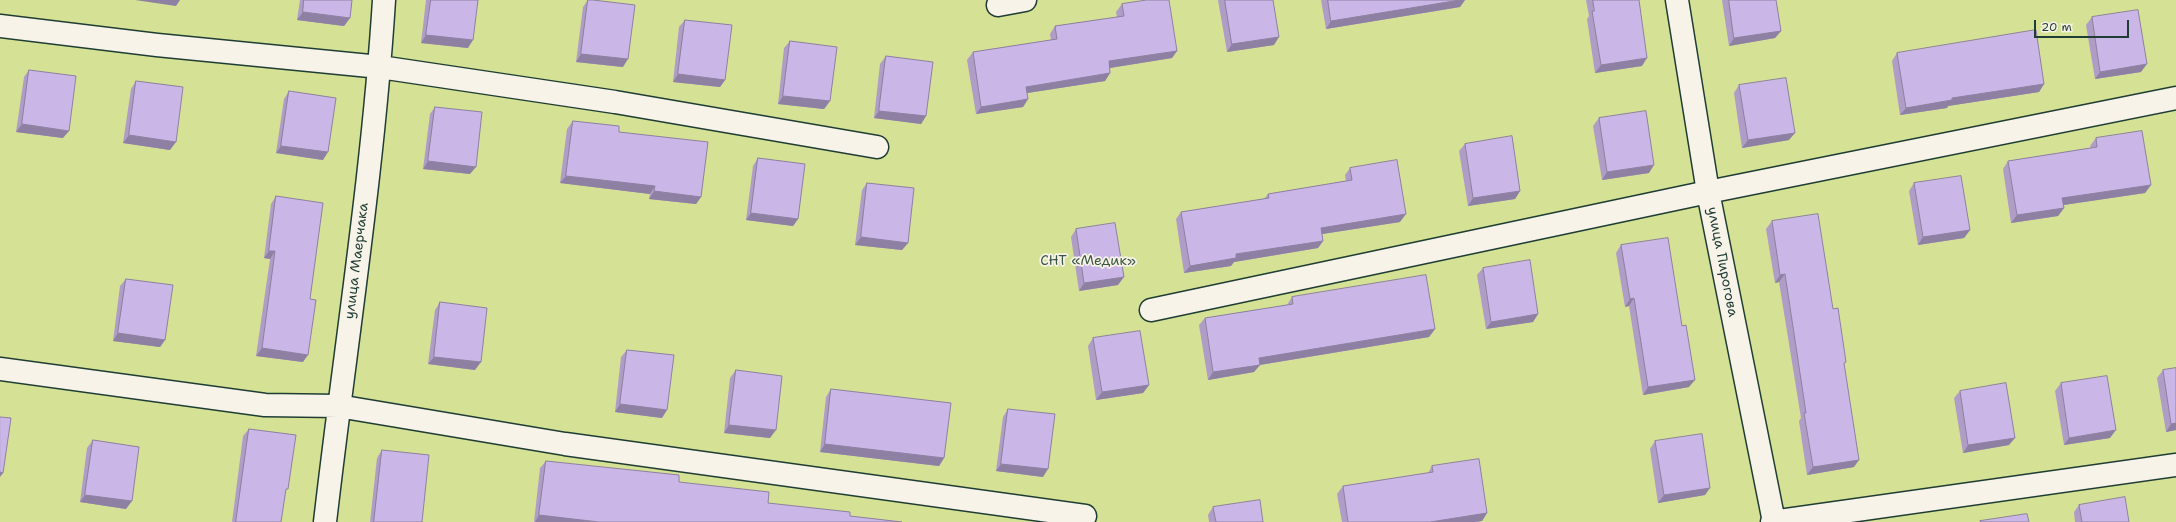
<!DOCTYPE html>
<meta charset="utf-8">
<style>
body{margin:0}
#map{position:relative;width:2176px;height:522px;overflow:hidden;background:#f7f3e8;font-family:"Shantell Sans",sans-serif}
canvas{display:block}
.scale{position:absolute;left:2034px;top:20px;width:95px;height:18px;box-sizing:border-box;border:2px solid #1f3d34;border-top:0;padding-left:5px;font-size:12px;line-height:14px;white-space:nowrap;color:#1f3d34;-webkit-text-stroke:3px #f7f3e8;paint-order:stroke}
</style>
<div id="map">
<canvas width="2176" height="522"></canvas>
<div class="scale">20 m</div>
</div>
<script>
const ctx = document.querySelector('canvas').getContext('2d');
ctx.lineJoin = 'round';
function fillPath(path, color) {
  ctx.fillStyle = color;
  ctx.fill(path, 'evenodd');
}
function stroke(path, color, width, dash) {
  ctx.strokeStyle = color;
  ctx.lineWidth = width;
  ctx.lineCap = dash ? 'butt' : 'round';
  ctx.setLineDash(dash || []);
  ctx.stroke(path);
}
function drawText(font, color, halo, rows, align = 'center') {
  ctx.font = font + ' "Shantell Sans",sans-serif';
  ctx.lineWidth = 3.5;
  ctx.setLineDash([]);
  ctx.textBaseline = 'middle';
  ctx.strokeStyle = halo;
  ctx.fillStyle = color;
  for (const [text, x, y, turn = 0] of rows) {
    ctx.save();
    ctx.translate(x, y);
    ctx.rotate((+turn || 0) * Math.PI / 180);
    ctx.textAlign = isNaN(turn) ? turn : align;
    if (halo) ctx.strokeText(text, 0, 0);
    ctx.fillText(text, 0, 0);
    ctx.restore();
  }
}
const green = new Path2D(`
 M0,0H2176V522H0Z`);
const street = new Path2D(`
 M1677,0L1708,192L1774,522
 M998,5L1025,0
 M0,26L157,45L380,67L615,102L877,147
 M1151,310L1708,192L2176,98
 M0,369L265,405L338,406L565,444L1085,516
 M325,522C345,348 373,175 384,0
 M1772,522L2176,465`);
const wall = new Path2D(`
 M300,0H352L350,18L344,26L297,20Z
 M426,0H478L468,48L421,43Z
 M588,0H593L623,67L576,62L583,7Z
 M1218,0H1273L1274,45L1227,52Z
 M1321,0H1465L1460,7L1326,29Z
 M1586,0H1639L1642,66L1595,73L1587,19L1589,16Z
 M1722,0H1776L1781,31L1775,38L1729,46Z
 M1122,4L1177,51L1172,58L1110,68V73L1105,81L1027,93L1028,99L1023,107L976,114L967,60L973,52L1051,40L1050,34L1055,26L1117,17L1116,12Z
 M2092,17L2141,72L2095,79L2086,25Z
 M685,20L725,80L720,87L673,82L679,27Z
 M790,41L830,101L824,109L778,104L784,48Z
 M1897,53L2044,84L2039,92L1948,106L1947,108L1900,115L1892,61Z
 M886,56L926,116L921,124L874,118L880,64Z
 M29,70L63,138L16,132L24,77Z
 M136,81L170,150L123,143L131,89Z
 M1739,85L1789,140L1742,148L1734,93Z
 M289,91L323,160L276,153L284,99Z
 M435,107L470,174L423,169L430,114Z
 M1599,118L1649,173L1602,180L1593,126Z
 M573,121L619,132L701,197L696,204L649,199L650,194L560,183L567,129Z
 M2096,138L2151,185L2145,193L2063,205L2064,208L2058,216L2011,223L2003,169L2008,161L2091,148L2090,146Z
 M1465,144L1520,191L1515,199L1468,206L1459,151Z
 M758,158L798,219L793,226L746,220L753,166Z
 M1350,168L1400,222L1322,234L1323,241L1318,248L1234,262L1231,266L1184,273L1176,219L1181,212L1264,199L1268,194L1346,181L1345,175Z
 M867,183L908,243L902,250L855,245L862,190Z
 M1914,183L1970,230L1964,238L1918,245L1909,191Z
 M276,196L310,299L303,362L256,356L270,259L264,258L271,204Z
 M1772,221L1833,309L1844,365L1854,467L1807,475L1799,421L1801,418L1779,282L1775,283L1766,229Z
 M1076,229L1118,285L1079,291L1071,237Z
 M1621,245L1682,326L1689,387L1643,395L1629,306L1625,307L1616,253Z
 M1483,268L1538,314L1533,322L1486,329L1477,275Z
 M126,279L165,340L160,347L113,341L120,286Z
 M1292,297L1435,329L1429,337L1260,365L1254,372L1208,380L1199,325L1205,318L1287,305Z
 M440,302L475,370L428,364L435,310Z
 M1093,338L1149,385L1143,393L1096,400L1088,346Z
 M627,350L662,418L615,412L621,357Z
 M736,370L770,438L724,433L730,378Z
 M2163,370L2176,430L2166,432L2157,378Z
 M2061,383L2110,438L2064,445L2055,391Z
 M831,389L944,458L939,466L820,452L826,397Z
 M1960,391L2009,445L1963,453L1954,398Z
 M1008,409L1043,477L996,471L1003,417Z
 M249,429L285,494L281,522H232L243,436Z
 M93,440L126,509L80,502L87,448Z
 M1655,441L1705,495L1658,503L1650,449Z
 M382,450L422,522H370L377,458Z
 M546,461L679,482L768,503L850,516L902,522H534L540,468Z
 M1432,466L1487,513L1482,521L1474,522H1342L1337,494L1343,486L1428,473Z
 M2079,505L2129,522H2075L2074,512Z
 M1213,507L1263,522H1209L1208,515Z`);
const shadedWall = new Path2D(`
 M135,0H180L176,6Z
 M1460,0H1465L1460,7L1326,29L1331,21Z
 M303,12L350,18L344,26L297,20Z
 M1781,31L1775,38L1729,46L1734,38Z
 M426,35L473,40L468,48L421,43Z
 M1279,37L1274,45L1227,52L1232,44Z
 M1177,51L1172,58L1103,69L1109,61Z
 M581,54L628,59L623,67L576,62Z
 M1647,58L1642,66L1595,73L1601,65Z
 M2147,64L2141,72L2095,79L2100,72Z
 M1110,73L1105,81L1021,94L1026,87Z
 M678,74L725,80L720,87L673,82Z
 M2044,84L2039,92L1948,106L1947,108L1900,115L1906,108L1952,98Z
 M783,96L830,101L824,109L778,104Z
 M1028,99L1023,107L976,114L981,107Z
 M879,111L926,116L921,124L874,118Z
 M22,124L69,131L63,138L16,132Z
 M1795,133L1789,140L1742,148L1748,140Z
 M129,135L176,142L170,150L123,143Z
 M281,146L328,152L323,160L276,153Z
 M428,161L476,167L470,174L423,169Z
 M1654,165L1649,173L1602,180L1607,172Z
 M566,176L655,186L650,194L560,183Z
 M2151,185L2145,193L2057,206L2062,198Z
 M654,191L701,197L696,204L649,199Z
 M1520,191L1515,199L1468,206L1473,198Z
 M2064,208L2058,216L2011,223L2017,215Z
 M751,213L798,219L793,226L746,220Z
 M1406,214L1400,222L1316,235L1321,228Z
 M1970,230L1964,238L1918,245L1923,237Z
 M861,237L908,243L902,250L855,245Z
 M1323,241L1318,248L1234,262L1231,266L1184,273L1190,266L1236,254Z
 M269,251H275L270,259L264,258Z
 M1785,274L1779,282L1775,283L1780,275Z
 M1124,277L1118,285L1079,291L1084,283Z
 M1634,298L1629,306L1625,307L1630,299Z
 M1538,314L1533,322L1486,329L1491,322Z
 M1435,329L1429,337L1253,366L1259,358Z
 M118,333L165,340L160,347L113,341Z
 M262,348L308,355L303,362L256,356Z
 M434,357L481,362L475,370L428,364Z
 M1260,365L1254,372L1208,380L1213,372Z
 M1695,380L1689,387L1643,395L1648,387Z
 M1149,385L1143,393L1096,400L1102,392Z
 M620,404L667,410L662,418L615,412Z
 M2176,423V430L2166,432L2171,424Z
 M729,425L776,430L770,438L724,433Z
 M2116,430L2110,438L2064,445L2069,438Z
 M2015,438L2009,445L1963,453L1968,445Z
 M825,444L944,458L939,466L820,452Z
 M1859,460L1854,467L1807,475L1813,467Z
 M1001,464L1048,469L1043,477L996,471Z
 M0,472L3,473L0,477Z
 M1710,488L1705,495L1658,503L1664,495Z
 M85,495L132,501L126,509L80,502Z
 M1487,513L1482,521L1474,522H1430Z
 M539,515L599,522H535Z`);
const building = new Path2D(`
 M304,0H352L350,18L303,12Z
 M431,0H478L473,40L426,35Z
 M588,0H593L635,5L628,59L581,54Z
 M1147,0H1169L1177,51L1109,61L1110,73L1026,87L1028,99L981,107L973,52L1057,39L1055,26L1124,16L1122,4Z
 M1225,0H1273L1279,37L1232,44Z
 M1328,0H1460L1331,21Z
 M1593,0H1639L1647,58L1601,65L1592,11H1594Z
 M1729,0H1776L1781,31L1734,38Z
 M2138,10L2147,64L2100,72L2092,17Z
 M685,20L732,25L725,80L678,74Z
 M2036,30L2044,84L1952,98V100L1906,108L1897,53Z
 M790,41L837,47L830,101L783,96Z
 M886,56L933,62L926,116L879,111Z
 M29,70L76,76L69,131L22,124Z
 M1786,78L1795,133L1748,140L1739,85Z
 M136,81L183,87L176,142L129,135Z
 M289,91L336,98L328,152L281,146Z
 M435,107L482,112L476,167L428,161Z
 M1646,111L1654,165L1607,172L1599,118Z
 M573,121L619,126V132L708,142L701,197L654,191L655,186L566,176Z
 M2142,131L2151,185L2062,198L2064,208L2017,215L2008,161L2097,147L2096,138Z
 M1512,136L1520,191L1473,198L1465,144Z
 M758,158L805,164L798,219L751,213Z
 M1397,160L1406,214L1321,228L1323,241L1236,254V258L1190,266L1181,212L1269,198L1268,194L1352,180L1350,168Z
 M1961,176L1970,230L1923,237L1914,183Z
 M867,183L914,188L908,243L861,237Z
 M276,196L323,203L310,299L316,300L308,355L262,348L275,251H269Z
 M1818,214L1833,309L1838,308L1846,362L1844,363L1859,460L1813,467L1804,413H1806L1785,274L1780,275L1772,221Z
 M1115,223L1124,277L1084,283L1076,229Z
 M1668,238L1682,326L1686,325L1695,380L1648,387L1634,298L1630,299L1621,245Z
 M1530,260L1538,314L1491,322L1483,268Z
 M1426,275L1435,329L1259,358L1260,365L1213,372L1205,318L1293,304L1292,297Z
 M126,279L173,285L165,340L118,333Z
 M440,302L487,308L481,362L434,357Z
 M1140,331L1149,385L1102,392L1093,338Z
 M627,350L674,355L667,410L620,404Z
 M2176,368V423L2171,424L2163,370Z
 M736,370L782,376L776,430L729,425Z
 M2107,376L2116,430L2069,438L2061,383Z
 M2006,383L2015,438L1968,445L1960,391Z
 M831,389L951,403L944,458L825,444Z
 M1008,409L1055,414L1048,469L1001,464Z
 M0,417L11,418L3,473L0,472Z
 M249,429L296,435L288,489H286L281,522H236Z
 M1702,434L1710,488L1664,495L1655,441Z
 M93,440L139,447L132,501L85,495Z
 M382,450L429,455L422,522H374Z
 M1479,459L1487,513L1430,522H1348L1343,486L1433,472L1432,466Z
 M546,461L679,475V482L769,492L768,503L850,512V516L902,522H599L539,515Z
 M2125,497L2129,522H2082L2079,505Z
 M1260,500L1263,522H1216L1213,507Z
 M2027,514L2029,522H1981L1980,521Z`);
const streetNames = [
 ["улица Маерчака",357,261,-83],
 ["улица Пирогова",1722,262,79]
];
const parkNames = [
 ["СНТ «Медик»",1088,261]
];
fillPath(green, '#d5e194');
stroke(street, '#1f3d34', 25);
stroke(street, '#f7f3e8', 22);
fillPath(wall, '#af9dc7');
fillPath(shadedWall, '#8e80a2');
fillPath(building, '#cbb7e7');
stroke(building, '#8e80a2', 1);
drawText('14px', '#1f3d34', '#f7f3e8', streetNames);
drawText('14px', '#3a5642', '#f7f3e8', parkNames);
</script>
